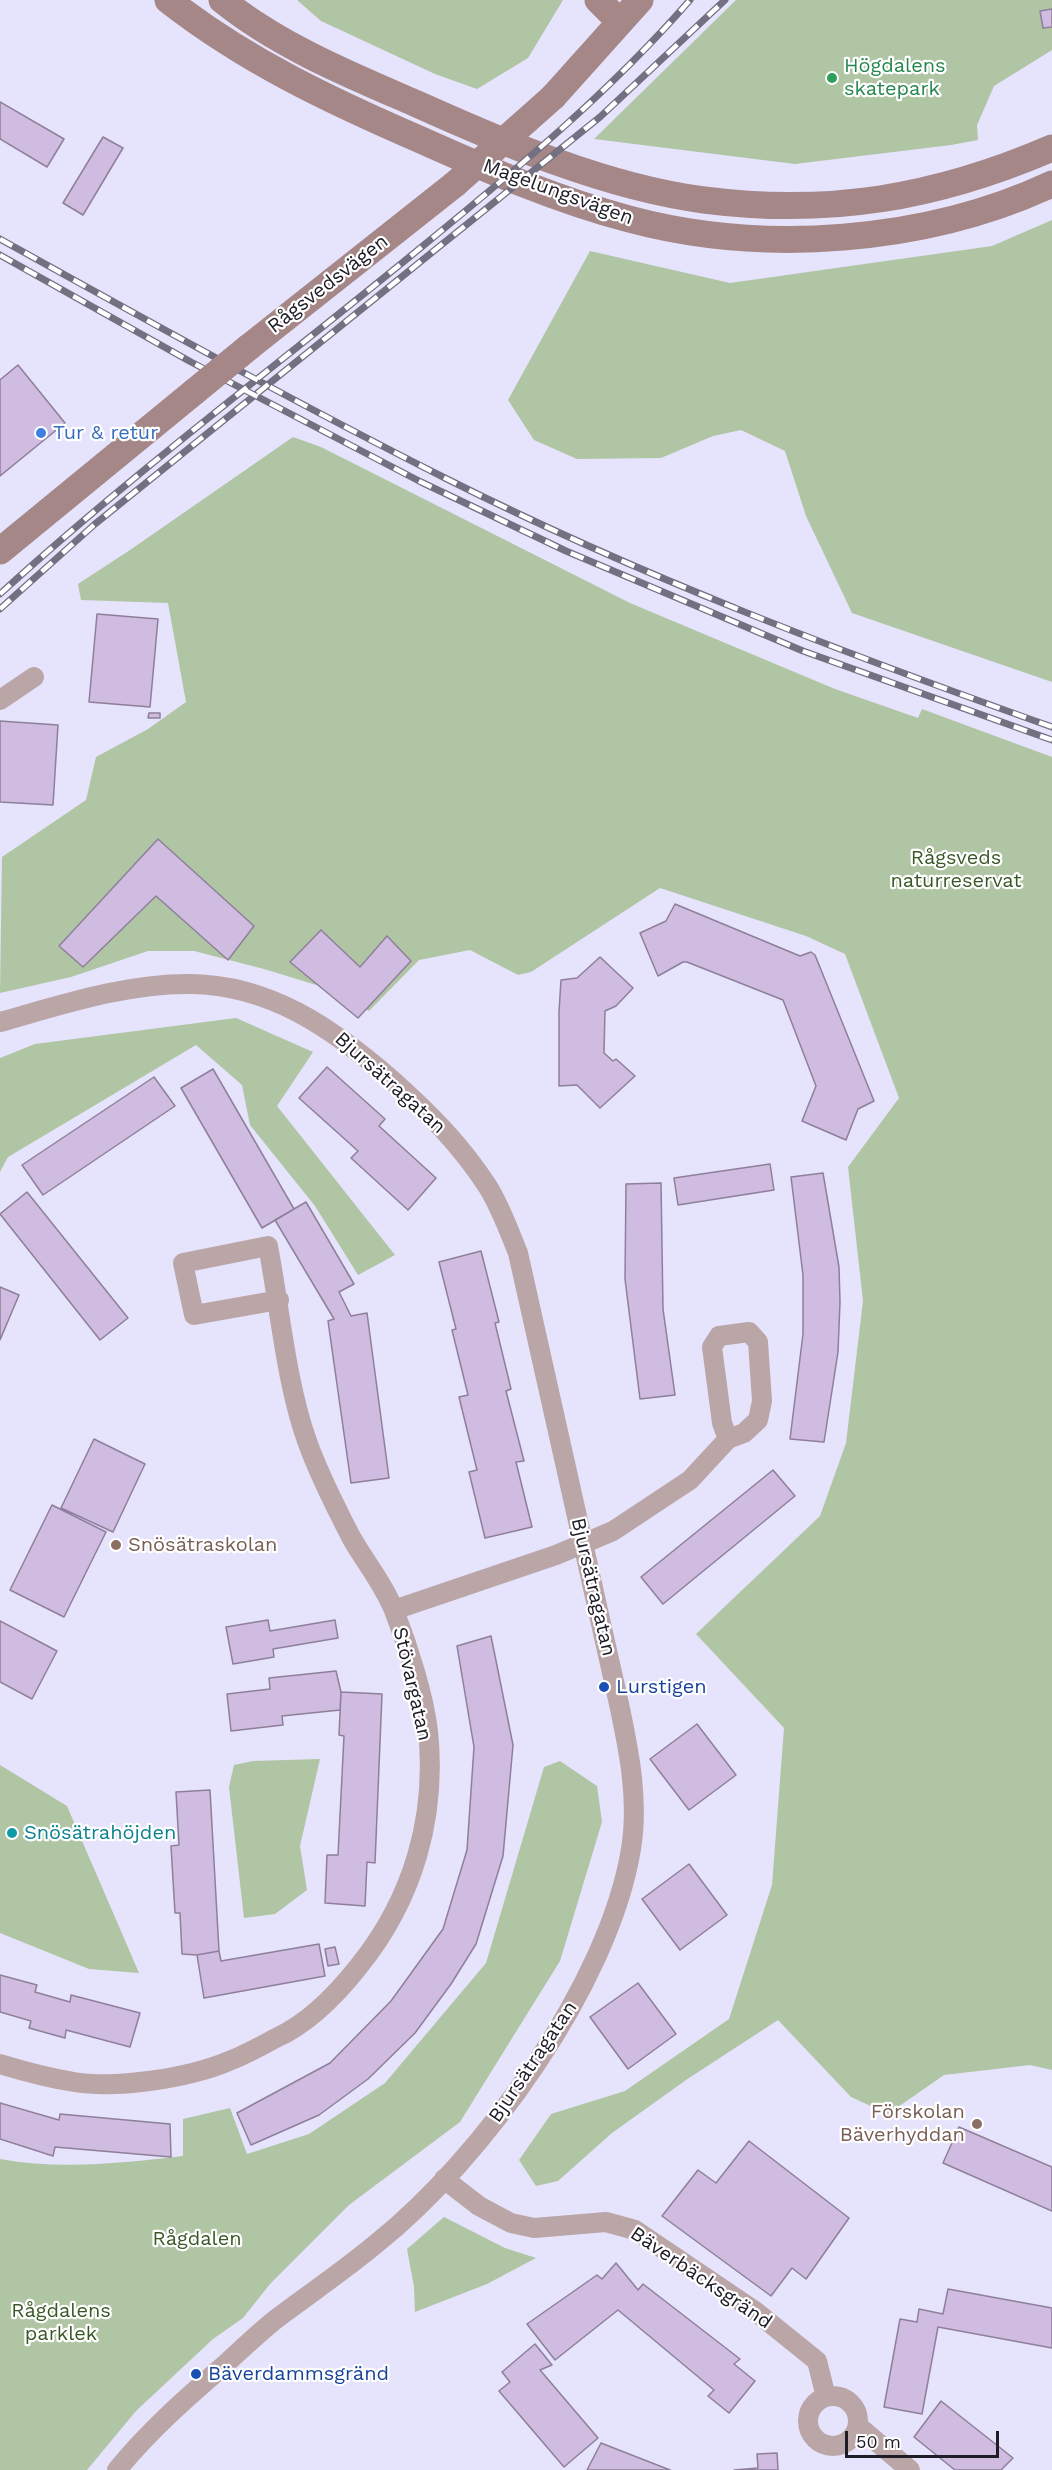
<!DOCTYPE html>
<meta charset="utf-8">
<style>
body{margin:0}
#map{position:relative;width:1052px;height:2470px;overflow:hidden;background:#e6e3fc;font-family:"Work Sans",sans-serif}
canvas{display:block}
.scale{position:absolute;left:845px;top:2431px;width:154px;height:27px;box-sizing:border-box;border:3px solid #1e1c27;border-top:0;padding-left:8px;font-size:18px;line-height:21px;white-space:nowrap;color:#1e1c27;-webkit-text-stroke:4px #fff;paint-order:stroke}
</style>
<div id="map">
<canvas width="1052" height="2470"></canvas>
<div class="scale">50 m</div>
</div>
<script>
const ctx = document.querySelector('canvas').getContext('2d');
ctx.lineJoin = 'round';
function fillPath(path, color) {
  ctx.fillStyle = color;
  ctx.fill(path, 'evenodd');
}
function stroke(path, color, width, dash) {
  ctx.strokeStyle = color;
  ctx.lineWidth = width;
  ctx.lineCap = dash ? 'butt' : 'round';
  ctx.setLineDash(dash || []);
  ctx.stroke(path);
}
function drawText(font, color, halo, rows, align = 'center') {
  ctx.font = font + ' "Work Sans",sans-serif';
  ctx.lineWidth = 4.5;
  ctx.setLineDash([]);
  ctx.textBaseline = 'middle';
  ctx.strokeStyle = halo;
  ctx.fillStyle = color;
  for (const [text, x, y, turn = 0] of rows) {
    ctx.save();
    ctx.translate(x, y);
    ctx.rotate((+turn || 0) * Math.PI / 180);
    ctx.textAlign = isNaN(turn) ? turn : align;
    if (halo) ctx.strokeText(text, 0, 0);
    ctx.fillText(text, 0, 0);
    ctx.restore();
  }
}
const green = new Path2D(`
 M297,0H563L528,58L477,89L435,74L321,21Z
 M736,0H1052V50L994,86L977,125L978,140L951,145L795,164L594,139Z
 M1052,220V682L852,613L806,516L785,451L741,430L713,436L661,458L577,459L534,440L508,400L590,251L730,283L992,246Z
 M293,437L321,447L630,603L835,689L918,718L922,709L1052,757V2070L1030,2065L944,2075L888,2114L851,2097L778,2020L686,2080L612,2133L558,2181L536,2186L519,2160L551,2114L625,2091L729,2019L772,1885L784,1728L696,1634L820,1516L846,1443L863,1301L848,1167L899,1098L845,954L806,936L660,888L531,972L518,975L470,950L419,960L369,1011L336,991L264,969L194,951H148L71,977L0,993L2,857L86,800L96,757L148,729L186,702L168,603L81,600L78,584L130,550Z
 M236,1018L313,1052L277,1106L395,1255L358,1275L315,1206L250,1125L242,1085L196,1045L8,1157L0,1172V1058L35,1044Z
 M320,1759L300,1846L307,1890L275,1914L244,1918L229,1787L234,1765L253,1761Z
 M560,1761L597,1786L602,1822L560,1961L460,2122L349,2205L270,2284L243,2318L213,2339L136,2411L87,2470H0V2159C61,2170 122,2163 183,2156V2119L230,2108L247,2154L309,2134L385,2083L486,1963L544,1767Z
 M0,1765L67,1806L139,1973L89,1969L0,1933Z
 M444,2217L505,2248L536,2258L487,2284L415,2312L414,2287L407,2249Z`);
const building = new Path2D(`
 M1052,9V27L1043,28L1040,11Z
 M0,102L64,139L47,167L0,139Z
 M103,137L123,148L83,215L63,203Z
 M18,365L65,423L0,476V380Z
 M97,614L158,619L150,707L89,702Z
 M149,713H160V718H148Z
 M0,721L58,725L53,805L0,802Z
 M158,839L254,926L228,960L156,896L83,967L59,946Z
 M675,904L800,956L811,952L815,955L874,1101L858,1109L846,1140L802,1121L816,1086L783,1000L687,962H683L658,976L640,933L666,921Z
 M321,930L360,967L387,936L411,961L358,1018L290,962Z
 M600,957L633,988L616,1006L605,1011L604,1053L613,1061L616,1059L635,1076L600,1108L577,1085L559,1086V1012L561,980L577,978Z
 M327,1067L385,1119L379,1126L436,1178L408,1210L351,1158L358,1151L299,1098Z
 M213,1069L294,1209L262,1228L181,1088Z
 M154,1077L175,1106L43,1195L22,1165Z
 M770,1164L774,1190L678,1205L674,1178Z
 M823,1173L839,1267L840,1302L838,1352L824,1442L790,1439L803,1334V1275L791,1177Z
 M661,1183L663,1309L675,1395L640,1399L625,1279L626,1184Z
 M27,1192L128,1318L100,1340L0,1214Z
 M306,1202L354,1284L339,1292L351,1316L367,1313L389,1478L351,1483L328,1321L334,1319L275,1220Z
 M481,1251L499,1322L495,1323L511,1389L506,1391L524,1461L516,1462L532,1527L485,1538L469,1472L477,1470L459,1397L468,1395L452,1330L456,1329L439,1262Z
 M0,1287L19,1295L0,1340Z
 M94,1439L145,1464L113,1532L61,1508Z
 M773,1470L795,1496L663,1604L641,1577Z
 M52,1505L106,1532L64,1617L10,1590Z
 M268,1620L270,1631L335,1620L338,1638L273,1649L274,1657L233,1664L226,1627Z
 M0,1621L57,1651L32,1699L0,1682Z
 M491,1636L513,1745L503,1856L476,1944L451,1984L415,2033L368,2079L319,2115L251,2145L237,2113L330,2063L391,2001L443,1929L467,1850L474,1747L457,1646Z
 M336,1671L341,1692L340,1710L282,1716L283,1725L231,1731L227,1694L270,1689L269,1678Z
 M341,1692L382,1694L375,1863L367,1862L365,1906L325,1903L327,1855H338L344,1736L339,1735Z
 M697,1724L736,1775L689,1810L650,1759Z
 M210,1790L219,1951L197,1955L182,1954L180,1913H175L171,1846L179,1845L176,1792Z
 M689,1864L727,1915L680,1950L642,1899Z
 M319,1944L325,1976L204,1998L197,1955L219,1951L221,1961Z
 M335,1947L339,1964L328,1966L325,1949Z
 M0,1975L37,1985L35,1992L70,2002L71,1995L140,2013L130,2047L66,2030L65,2038L29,2028L31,2021L0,2012Z
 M638,1983L676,2034L628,2069L590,2017Z
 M0,2103L59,2120L60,2114L170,2124L171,2157L55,2147L53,2156L0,2139Z
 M959,2127L1052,2167V2211L943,2163Z
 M749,2141L849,2218L806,2279L792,2268L771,2296L662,2216L698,2170L716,2183Z
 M616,2263L638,2290L643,2284L740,2359L734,2364L755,2381L729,2413L708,2396L714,2390L618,2310L555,2360L527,2324L597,2275L602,2279Z
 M948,2289L1052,2308V2348L938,2327L922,2414L884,2407L900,2319L917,2322L919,2309L943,2314Z
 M535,2344L552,2365L540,2370L598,2438L564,2467L499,2391L510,2382L502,2372Z
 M941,2401L1003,2450L1013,2458L1001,2470H955L914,2437Z
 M601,2443L670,2470H587Z
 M777,2453L778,2470H734L758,2468L757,2454Z`);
const street = new Path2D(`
 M0,700L34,677
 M0,1022C61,1005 127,983 191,984C271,985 333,1029 391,1079C428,1112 461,1145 488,1187C501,1208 509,1231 518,1253L619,1704C629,1751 639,1800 631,1849C609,1984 483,2158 377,2243C346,2269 312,2292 280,2316C259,2332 240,2351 221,2368C184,2400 148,2432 117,2470
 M394,1610L556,1555L613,1531L690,1480L728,1439L744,1433L758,1420L762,1401L758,1342L749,1332L719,1336L712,1347L722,1423L728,1439
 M0,2064C23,2071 49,2078 74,2082C117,2089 189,2078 229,2061C245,2055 261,2046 276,2038C309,2023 337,1994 359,1966C413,1899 437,1817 428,1731C424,1696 408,1646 395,1613C385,1586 365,1562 351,1537C336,1508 318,1472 307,1441C286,1382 280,1309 268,1246L183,1263L194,1315L279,1300
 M444,2179L479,2206L511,2223L534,2228L606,2222L635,2230L755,2311L817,2361L826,2397
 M808 2421a25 25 0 1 1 50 0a25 25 0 1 1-50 0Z
 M858,2426L910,2470`);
const secondary = new Path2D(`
 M168,0C246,61 331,101 421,140C488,170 557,200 629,219C763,255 926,243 1052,184
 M222,0C279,46 350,75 417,104C506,144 606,187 704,200C829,216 936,198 1052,148
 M598,0L620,22
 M553,97L640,0
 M249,347L455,184
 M0,551L194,392`);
const rail = new Path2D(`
 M0,239C148,321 296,403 447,479C642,577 847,654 1052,727
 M0,255L191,362L421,482L566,551L803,651L1052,740
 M0,594C135,471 283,361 424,245C518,168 611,91 690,0
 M0,609L95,524L600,117L725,0`);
const secondaryBridge = new Path2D(`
 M455,184L553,97
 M194,392L249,347`);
const markers = [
 [832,78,6,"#2e9e5b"],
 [41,433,6,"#3f7fe0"],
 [116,1545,6,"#8d6e63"],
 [604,1687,6,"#1a4fb4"],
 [12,1833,6,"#0f9aa8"],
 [977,2124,6,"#8d6e63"],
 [196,2374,6,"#1a4fb4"]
];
const leisureNames = [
 ["Högdalens",844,66],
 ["skatepark",844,89]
];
const streetNames = [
 ["Magelungsvägen",558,192,20],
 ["Rågsvedsvägen",328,284,-38],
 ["Bjursätragatan",390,1083,42],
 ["Bjursätragatan",593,1587,77],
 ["Stövargatan",412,1684,77],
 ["Bjursätragatan",533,2062,-56],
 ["Bäverbäcksgränd",701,2278,34]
];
const shopNames = [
 ["Tur & retur",53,433]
];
const parkNames = [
 ["Rågsveds",956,858],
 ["naturreservat",956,881],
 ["Rågdalen",197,2239],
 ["Rågdalens",61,2311],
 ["parklek",61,2334]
];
const educationNames = [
 ["Snösätraskolan",128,1545],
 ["Förskolan",965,2112,"right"],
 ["Bäverhyddan",965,2135,"right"]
];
const transitNames = [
 ["Lurstigen",616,1687],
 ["Bäverdammsgränd",208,2374]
];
const cultureNames = [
 ["Snösätrahöjden",24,1833]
];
fillPath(green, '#b0c5a4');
fillPath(building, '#cfbce0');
stroke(building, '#8e7f9a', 1.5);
stroke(street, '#bba6a7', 20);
stroke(secondary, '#a58788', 27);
stroke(rail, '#727081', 7);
stroke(rail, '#fff', 4.5, [14]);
stroke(secondaryBridge, '#a58788', 27);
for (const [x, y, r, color] of markers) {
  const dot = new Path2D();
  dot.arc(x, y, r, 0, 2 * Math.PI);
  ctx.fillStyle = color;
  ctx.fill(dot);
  stroke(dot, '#fff', 2);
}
drawText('20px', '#27864d', '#fff', leisureNames, 'left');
drawText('20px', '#1e1c27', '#fff', streetNames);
drawText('20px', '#366cbe', '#fff', shopNames, 'left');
drawText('20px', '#3a5826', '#fff', parkNames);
drawText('20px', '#785e54', '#fff', educationNames, 'left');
drawText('20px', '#164399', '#fff', transitNames, 'left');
drawText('20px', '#0d838f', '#fff', cultureNames, 'left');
</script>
